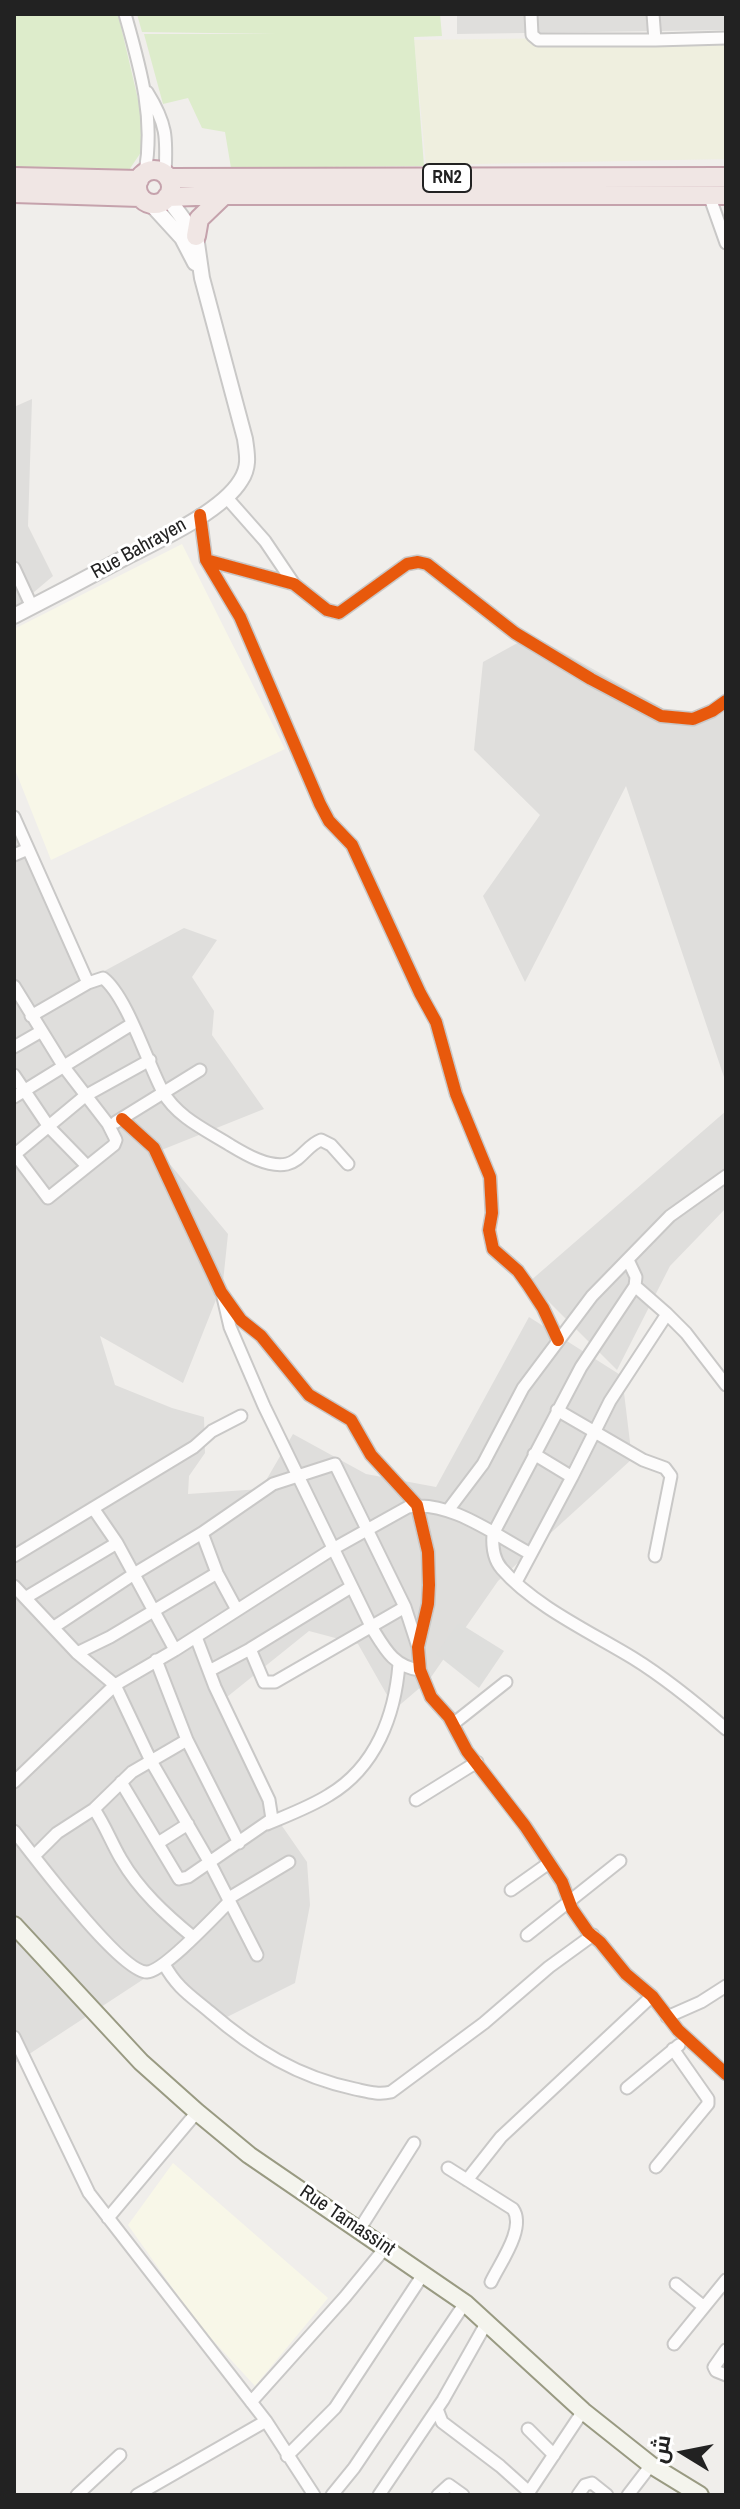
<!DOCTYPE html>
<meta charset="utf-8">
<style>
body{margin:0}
#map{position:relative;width:740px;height:2509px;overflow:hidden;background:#f0eeeb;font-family:"Archivo Narrow",Cairo,sans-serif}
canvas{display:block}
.frame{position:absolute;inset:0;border:16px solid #222;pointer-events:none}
.north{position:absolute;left:644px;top:2413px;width:80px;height:80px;-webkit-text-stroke:6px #fff;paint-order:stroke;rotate:280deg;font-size:22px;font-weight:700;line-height:32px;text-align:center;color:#222}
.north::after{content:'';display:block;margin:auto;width:28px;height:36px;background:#222;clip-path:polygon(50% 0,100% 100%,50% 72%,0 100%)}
</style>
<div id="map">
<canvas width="740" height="2509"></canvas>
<div class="frame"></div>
<div class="north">ش</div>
</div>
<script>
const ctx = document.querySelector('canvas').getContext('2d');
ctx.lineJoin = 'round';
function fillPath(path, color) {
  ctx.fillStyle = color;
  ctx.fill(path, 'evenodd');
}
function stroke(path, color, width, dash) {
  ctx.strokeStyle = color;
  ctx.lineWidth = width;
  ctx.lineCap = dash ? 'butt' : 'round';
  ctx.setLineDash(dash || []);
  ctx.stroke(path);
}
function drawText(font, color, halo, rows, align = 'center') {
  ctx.font = font + ' "Archivo Narrow",sans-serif';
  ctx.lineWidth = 6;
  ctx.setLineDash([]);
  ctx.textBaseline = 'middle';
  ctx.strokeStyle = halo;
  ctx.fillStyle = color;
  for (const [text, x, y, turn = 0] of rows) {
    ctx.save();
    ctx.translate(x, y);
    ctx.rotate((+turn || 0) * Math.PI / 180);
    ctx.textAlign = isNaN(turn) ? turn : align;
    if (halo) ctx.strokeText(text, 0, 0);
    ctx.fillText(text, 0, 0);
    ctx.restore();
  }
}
const residential = new Path2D(`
 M457,14H724L726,30L457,34Z
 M32,399L28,526L53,576L14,609V407Z
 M532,635L693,725L726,697V1083L626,786L525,982L483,896L540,815L474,750L483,662Z
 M14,832L84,982L184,928L217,940L192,977L214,1011L212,1035L264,1109L159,1151L228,1234L223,1282L183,1383L100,1336L115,1385L172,1408L204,1417L205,1453L189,1476L188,1494L261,1489L293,1434L366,1474L436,1487L529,1317L622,1376L632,1459L498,1581L429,1680L395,1709L358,1644L309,1631L222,1701L255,1787L307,1862L310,1905L295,1983L225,2018L159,1969L14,2064Z
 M726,1111V1208L670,1266L617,1370L529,1282Z`);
const education = new Path2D(`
 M182,544L285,749L51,860L14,767V629Z
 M173,2163L328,2298L255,2386L198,2324L128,2225Z`);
const religious = new Path2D(`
 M459,1623L504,1651L479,1688L436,1654Z`);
const farmland = new Path2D(`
 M726,36V159L426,165L414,40Z`);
const grass = new Path2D(`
 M14,14H118L148,142L129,170L14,168Z
 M137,14H440L442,36L414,37L424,166L231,168L225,132L202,128L188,98L163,104L144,34H276L142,32Z`);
const minor = new Path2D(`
 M125,14C140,67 155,117 145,173
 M531,14L532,35L538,40H655L726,38
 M653,14L655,40
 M147,92C167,124 167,137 165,175
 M709,195L726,243
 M227,498L265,541L294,584
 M200,515L206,560L240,617L320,804L329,821L352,845L420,993L436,1022L456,1094L490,1177L492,1213L489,1230L493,1249L518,1271L528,1285L543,1308L558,1340
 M206,560L294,584L327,610L339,613L407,564L418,562L427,564L515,633L591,679L661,716L693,719L712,711L726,701
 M14,568L32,607
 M14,817L88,983
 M14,855L28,849
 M14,986L64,1067L108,1124L116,1140L114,1145L48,1198L14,1153
 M31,1016L88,983L103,978C127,996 148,1065 163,1092C177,1117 206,1130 230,1145C245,1154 268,1168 287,1164C301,1161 307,1145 321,1140L331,1145L348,1164
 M14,1047L40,1032
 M14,1075L49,1127L87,1166
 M14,1097L132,1024
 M122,1119L154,1148L221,1292L241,1320L261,1336L309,1395L351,1420L371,1455L417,1505L428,1552L429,1585L428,1604L418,1647L420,1670L431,1697L449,1717L467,1751L525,1826L562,1882L572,1909L588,1932L600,1942L626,1974L652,1996L678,2030L726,2074
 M116,1122L200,1070
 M14,1155L85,1096L150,1060
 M628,1260L636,1277L635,1286L581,1367L493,1534C492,1547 493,1559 502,1569C534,1606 592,1633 633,1658C667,1679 696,1703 726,1729
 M223,1297L230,1327L264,1406L372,1628C385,1649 394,1667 420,1670
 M667,1314L686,1333L726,1385
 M557,1410L643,1460L665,1468L671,1476L655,1556
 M572,1477L610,1401L667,1314L635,1286
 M93,1508L117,1543L175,1650
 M449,1509L483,1464L523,1388L592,1296L670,1216L726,1176
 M202,1533L217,1573L237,1610
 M14,1556L194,1447L212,1431L241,1416
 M516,1582L531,1554
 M14,1586L77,1653L115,1685L151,1761L210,1863L257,1955
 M25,1598L117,1543
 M54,1627L134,1574L202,1533L273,1484L335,1464L405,1607L418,1647
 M250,1649L264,1682H275L405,1607
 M77,1653L110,1637L217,1573
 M156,1660L187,1740L239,1843
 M209,1671L250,1649L351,1587
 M453,1724L506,1682
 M14,1782L115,1685L175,1650L331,1550L408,1507C448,1499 495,1535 531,1554L572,1477L534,1454
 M121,1782L179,1879L188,1877L272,1819L269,1800L215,1687L196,1637
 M416,1800L477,1762
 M94,1809C105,1825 111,1842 121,1859C139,1890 165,1914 193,1937
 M267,1824C288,1815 310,1807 329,1795C376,1767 395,1715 399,1664
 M14,1831C33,1855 121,1973 147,1972C164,1971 215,1916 230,1901
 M158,1843L188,1824
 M34,1856L57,1833L94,1809L132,1772L187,1740
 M511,1890L549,1863
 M229,1898L289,1862
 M527,1935L620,1861
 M164,1964C177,1988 191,1996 210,2012C254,2050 298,2077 355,2089C369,2092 378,2095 391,2092L484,2023L549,1967L593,1935
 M667,2017L701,2002L726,1986
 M14,2037L89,2193L266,2421L314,2495
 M627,2088L679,2045
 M656,2167L708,2104V2099L673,2049
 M448,2168L513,2209C526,2228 500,2263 491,2282
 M467,2180L501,2137L652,1996
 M108,2218L197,2112
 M359,2230L414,2143
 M676,2284L704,2307
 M674,2344L726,2280
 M726,2350L714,2367L716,2371L726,2375
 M251,2402L345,2297L385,2248
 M437,2409L442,2422L500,2466L529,2492
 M528,2429L554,2455
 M287,2456L335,2408L424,2273
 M77,2495L120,2455
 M137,2495L266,2421
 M332,2495L354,2468L465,2303
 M379,2495L443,2400L487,2322
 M438,2495L449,2485L463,2495
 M527,2495L583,2411
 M578,2495L585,2485L592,2483L607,2495
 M628,2495L651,2465`);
const tertiary = new Path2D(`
 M150,203L182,238L195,263
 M14,616C51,597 87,578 124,558C157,541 222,512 241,480C250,466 247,454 245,439L202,278L196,236L167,197`);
const secondary = new Path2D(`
 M14,1925L141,2062L197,2112L249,2155L465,2303L583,2411L651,2465L700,2495`);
const trunk = new Path2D(`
 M137 187a17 17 0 1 1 34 0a17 17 0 1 1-34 0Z
 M14,177L139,180
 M168,178L726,177
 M14,193L140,197
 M167,197L224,195H726
 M196,236L199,219L224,195`);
const cycleway = new Path2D(`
 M200,515L206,560L240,617L320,804L329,821L352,845L420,993L436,1022L456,1094L490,1177L492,1213L489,1230L493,1249L518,1271L528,1285L543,1308L558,1340
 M206,560L294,584L327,610L339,613L407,564L418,562L427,564L515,633L591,679L661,716L693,719L712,711L726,701
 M122,1119L154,1148L221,1292L241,1320L261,1336L309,1395L351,1420L371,1455L417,1505L428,1552L429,1585L428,1604L418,1647L420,1670L431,1697L449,1717L467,1751L525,1826L562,1882L572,1909L588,1932L600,1942L626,1974L652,1996L678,2030L726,2074`);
const shields = [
 [447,178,48]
];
const shieldNames = [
 ["RN2",447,178]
];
const streetNames = [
 ["Rue Bahrayen",139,549,-29],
 ["Rue Tamassint",347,2221,34]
];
fillPath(residential, '#dfdedc');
fillPath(education, '#f8f7e8');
fillPath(religious, '#dededc');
fillPath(farmland, '#efefdf');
fillPath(grass, '#ddeccb');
stroke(minor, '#c9c8c7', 15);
stroke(tertiary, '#c9c8c7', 18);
stroke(secondary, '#999a82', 20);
stroke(trunk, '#c5a2ac', 22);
stroke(minor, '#fdfcfc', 11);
stroke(tertiary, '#fdfcfc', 14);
stroke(secondary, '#f4f4ed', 16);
stroke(trunk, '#f0e6e4', 18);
stroke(cycleway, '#e8590c', 12);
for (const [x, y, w] of shields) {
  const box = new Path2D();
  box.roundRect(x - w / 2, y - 14, w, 28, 6);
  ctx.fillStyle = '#fff';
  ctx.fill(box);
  stroke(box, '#222', 2);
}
drawText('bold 18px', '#222', null, shieldNames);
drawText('20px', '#222', '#fff', streetNames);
</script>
